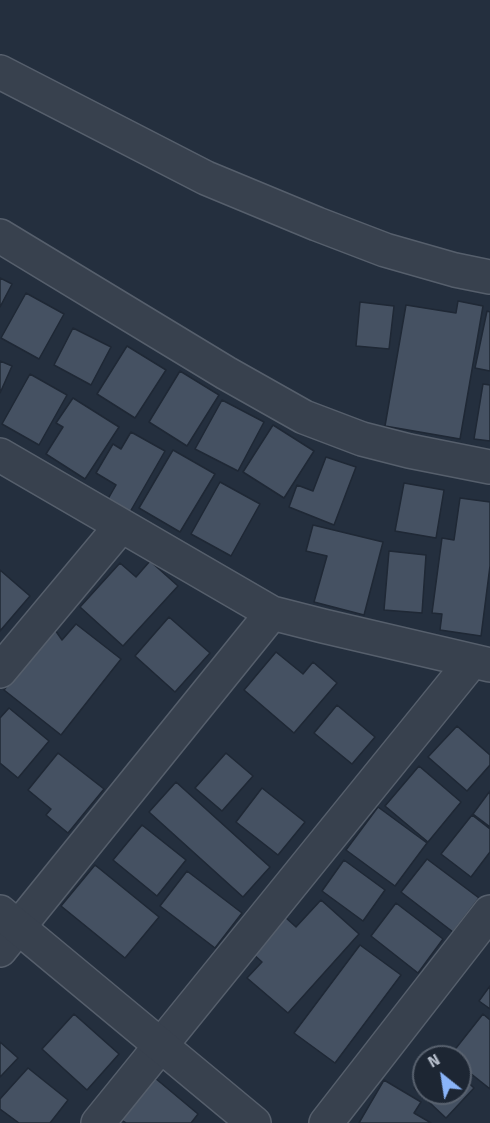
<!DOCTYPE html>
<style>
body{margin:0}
#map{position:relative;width:490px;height:1123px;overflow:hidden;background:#242f3e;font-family:"Fira Sans",sans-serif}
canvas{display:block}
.north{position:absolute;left:412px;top:1045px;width:60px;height:60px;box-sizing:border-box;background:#1d2633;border:2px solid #59626f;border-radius:50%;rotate:330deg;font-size:16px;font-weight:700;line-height:24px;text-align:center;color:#b4bcc9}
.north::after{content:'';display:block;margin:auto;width:21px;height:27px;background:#8ab4f8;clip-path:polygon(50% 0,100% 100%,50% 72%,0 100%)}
</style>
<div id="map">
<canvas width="490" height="1123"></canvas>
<div class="north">N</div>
</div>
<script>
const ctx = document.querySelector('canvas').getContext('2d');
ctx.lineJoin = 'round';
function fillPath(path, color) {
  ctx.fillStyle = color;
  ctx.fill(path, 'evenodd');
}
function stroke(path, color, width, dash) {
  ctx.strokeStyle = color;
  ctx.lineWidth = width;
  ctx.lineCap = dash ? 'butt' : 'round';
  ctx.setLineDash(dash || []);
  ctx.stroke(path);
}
const building = new Path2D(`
 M0,278L12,284L0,307Z
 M26,293L64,314L39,359L1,338Z
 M458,301L483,306L460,439L385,426L406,305L456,313Z
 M360,302L394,306L389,349L356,346Z
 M487,311L490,312V371L475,368Z
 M73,328L111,347L91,385L54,365Z
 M127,346L166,370L135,418L97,394Z
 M0,361L12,366L0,393Z
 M180,371L219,395L187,446L149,422Z
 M30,374L67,395L39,445L2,424Z
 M483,384L490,385V441L474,439Z
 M73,398L119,427L85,479L46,454L63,427L56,423Z
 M222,400L264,422L238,471L195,449Z
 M273,425L314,451L284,498L243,472Z
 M131,432L165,451L130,512L108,499L116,485L96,473L113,444L121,449Z
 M173,450L215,474L180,532L139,508Z
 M326,457L356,467L334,525L289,507L297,485L313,491Z
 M220,482L260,504L231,556L191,534Z
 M404,483L444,490L436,538L395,531Z
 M460,498L490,502V566L481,636L440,630L442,614L432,613L442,538L454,540Z
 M313,525L383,542L364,615L314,602L327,556L306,551Z
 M389,551L426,555L422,613L384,610Z
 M150,561L178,586L123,646L80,607L120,563L136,577Z
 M0,570L30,596L0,631Z
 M169,617L210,653L175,692L135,656Z
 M76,624L121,659L61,735L4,690L53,627L62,640Z
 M276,652L303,674L313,662L337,683L294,733L244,690Z
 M337,705L375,737L352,764L314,733Z
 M9,708L49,741L18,778L0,763V718Z
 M457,726L490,755V765L467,791L428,757Z
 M58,753L104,789L68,833L46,815L51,809L28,790Z
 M226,753L253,776L222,811L195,788Z
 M419,766L461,802L428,842L385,806Z
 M176,782L270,867L243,897L149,812Z
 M262,788L305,822L278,855L236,822Z
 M490,791V827L473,814Z
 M378,807L427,843L395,886L346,850Z
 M472,815L490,829V852L471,877L441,854Z
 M142,825L186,860L157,896L113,860Z
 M427,859L479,898L453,932L401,892Z
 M344,860L385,890L363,921L322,891Z
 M95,865L159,917L125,958L61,906Z
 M187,871L242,913L215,948L160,906Z
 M321,900L359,934L288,1013L247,978L262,962L252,953L285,917L296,927Z
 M396,903L443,939L418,973L371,936Z
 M360,945L401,975L335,1063L294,1033Z
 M490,986V1009L479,1001Z
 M74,1014L119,1054L87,1090L42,1049Z
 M483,1014L490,1020V1089L460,1065V1057H449Z
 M0,1042L18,1058L0,1077Z
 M28,1068L68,1100L50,1123H19L0,1109V1099Z
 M460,1075L474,1088L446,1118L414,1088L424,1078V1093H460Z
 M155,1078L198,1114L191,1123H126L121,1120Z
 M384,1080L421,1102L414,1113L431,1123H359Z`);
const minor = new Path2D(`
 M0,72L206,178L317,224L385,250L455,270L490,277
 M0,236L226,373L304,417L362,439L409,451L490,467
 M0,455L272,613L323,626L490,665
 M0,671L121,526
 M0,950L272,613
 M98,1123L472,661
 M326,1123L490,912`);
const tertiary = new Path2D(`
 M0,912L254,1123`);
fillPath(building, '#455162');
stroke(building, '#1f2835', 1.5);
stroke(minor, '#565f6c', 36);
stroke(tertiary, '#565f6c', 36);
stroke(minor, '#38414e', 33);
stroke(tertiary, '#38414e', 33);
</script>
